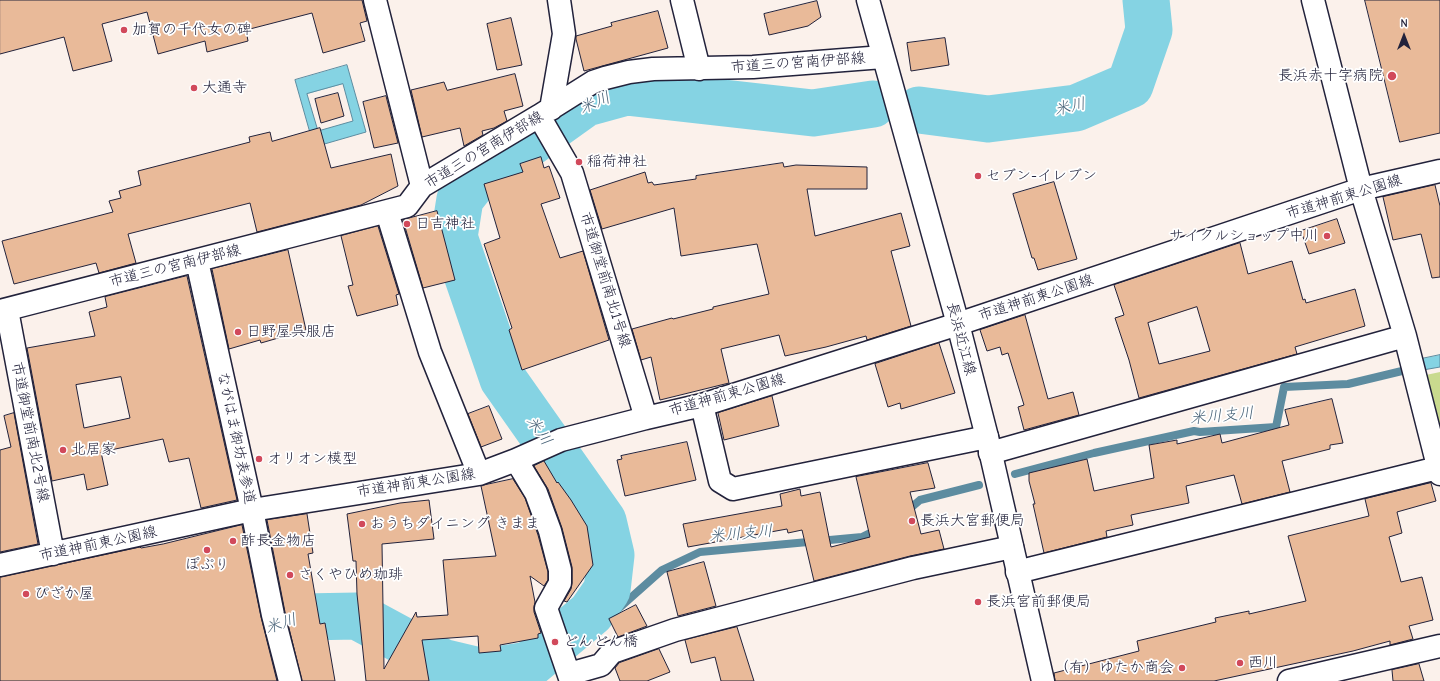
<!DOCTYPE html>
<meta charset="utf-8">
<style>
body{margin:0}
#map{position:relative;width:1440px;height:681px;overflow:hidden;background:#fbf1eb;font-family:"Comic Neue",sans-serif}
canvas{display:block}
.north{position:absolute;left:1384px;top:16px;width:40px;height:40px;-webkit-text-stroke:3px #fff;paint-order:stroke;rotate:0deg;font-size:11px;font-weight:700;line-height:16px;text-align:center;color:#22223b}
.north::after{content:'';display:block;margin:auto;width:14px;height:18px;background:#22223b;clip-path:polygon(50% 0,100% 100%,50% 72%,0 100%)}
</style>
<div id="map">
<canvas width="1440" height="681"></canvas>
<div class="north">N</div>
</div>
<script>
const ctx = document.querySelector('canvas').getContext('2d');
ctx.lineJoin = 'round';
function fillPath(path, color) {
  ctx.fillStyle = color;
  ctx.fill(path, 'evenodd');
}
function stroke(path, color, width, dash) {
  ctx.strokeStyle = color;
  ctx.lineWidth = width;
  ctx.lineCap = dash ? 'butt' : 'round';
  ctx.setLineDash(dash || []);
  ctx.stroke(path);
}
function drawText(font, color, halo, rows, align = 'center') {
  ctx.font = font + ' "Comic Neue","Klee One",sans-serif';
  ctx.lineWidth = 3.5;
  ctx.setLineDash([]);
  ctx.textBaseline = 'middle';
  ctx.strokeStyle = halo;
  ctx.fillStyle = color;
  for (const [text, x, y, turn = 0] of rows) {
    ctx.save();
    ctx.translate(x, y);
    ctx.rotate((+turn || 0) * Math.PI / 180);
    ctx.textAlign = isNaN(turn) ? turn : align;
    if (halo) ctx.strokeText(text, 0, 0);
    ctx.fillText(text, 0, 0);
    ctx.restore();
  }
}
const green = new Path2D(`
 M1440,372V431L1426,375Z`);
const water = new Path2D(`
 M347,65L366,132L314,147L295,80ZM343,84L353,121L318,131L307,94Z
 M1440,355V367L1423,370L1421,359Z`);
const stream = new Path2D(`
 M1015,474L1094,453L1194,431L1200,432L1276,427L1284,387L1348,384L1402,371
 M906,512L920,500L979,485
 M537,681L662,570L700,552L862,537L878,529`);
const river = new Path2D(`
 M919,110L988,119L1076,108L1130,85L1149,30L1146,0
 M142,681L198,651L302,617L357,616L442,662L484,672L529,665L591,613L607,590L611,555L603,521L503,379L454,237L460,199L486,166L530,143L586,103L626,92L813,113L873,104`);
const building = new Path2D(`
 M0,0H362L367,21L360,23L365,41L323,53L312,13L246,30L248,41L207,52L205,41L158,54L147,12L102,24L112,61L73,71L64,37L0,54Z
 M1365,0H1440V133L1400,142Z
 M817,1L821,17L808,26L769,35L764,14Z
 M658,11L668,48L584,71L576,39V36L612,26L611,23Z
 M511,18L522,65L497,70L487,24Z
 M945,38L949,65L911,71L907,43Z
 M515,74L523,106L504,111L507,121L494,128L482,131L483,135L464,146L460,128L422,137L411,90L444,82L447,90Z
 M338,93L344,116L321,123L315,99Z
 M386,96L398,143L374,148L363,102Z
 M320,128L331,168L391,154L398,186L361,205L257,232L250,203L128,234L136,263L99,273L96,263L14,284L2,241L113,212L109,201L121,198L119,191L141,185L138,171L250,142L249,137L270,132L272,141Z
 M541,157L544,168L549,166L560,198L541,204L560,258L583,251L609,340L522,370L509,330L512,328L484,244L500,238L484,184L523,172L520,164Z
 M783,163L784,167L796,165L867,167V189H807L815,236L901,213L910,246L891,251L911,326L867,340L866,336L826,347L785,356L779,335L721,349L729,383L660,400L651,357L641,360L632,329L672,318L673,319L713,309V307L769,294L757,244L681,256L674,208L602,229L590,190L645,172L648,183L652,182L654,185L696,179V176Z
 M1054,182L1077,259L1038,270L1034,258H1032L1013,194Z
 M1435,185L1440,206V277L1432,278L1421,234L1393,240L1383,197Z
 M437,211L455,280L423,288L403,220Z
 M1337,219L1345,243L1309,254L1301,231Z
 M378,226L399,294L396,295L398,305L357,316L348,286L353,285L341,236Z
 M1240,243L1248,274L1292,261L1303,300L1305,299L1306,303L1355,289L1365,326L1295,347L1297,354L1139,398L1129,360L1115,318L1124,315L1114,285ZM1197,307L1210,351L1159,364L1148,323Z
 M288,250L306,330L261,343L260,340L229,349L212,269Z
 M187,276L237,500L201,508L189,458L169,462L163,439L101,452L108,485L87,490L84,474L52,481L27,348L95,336L89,312L107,307L105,297ZM121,377L130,418L84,428L76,385Z
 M1025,315L1048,399L1073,392L1079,415L1024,430L1018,407L1024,405L1008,353L1002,355L1000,347L987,351L980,330Z
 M939,343L955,393L901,409L900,403L888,407L875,364Z
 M772,396L779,426L724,440L718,413Z
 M1332,399L1343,443L1330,445V449L1282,461L1290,492L1242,504L1234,475L1186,486L1189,503L1131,515L1133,525L1106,531L1107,537L1044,553L1033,504H1035L1029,481V473L1087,459L1094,491L1154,478L1149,445L1177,440V444L1220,434L1222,443L1289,425L1285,410Z
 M489,406L502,439L481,447L468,414Z
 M14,413L38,544L0,552V450L11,447L4,416Z
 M687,442L696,480L625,496L617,460L622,459L621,456Z
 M544,461L557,483L558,482L571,500L587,526L593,565L567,602L564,601L571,589L572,583V567L562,528L548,489L534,466Z
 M928,463L935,488L910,492L921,534L939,530L944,549L910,556L814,581L802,530L788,533L787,529L688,547L683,524L782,506L780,494L800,489L801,496L820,492L831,547L870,537L856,477Z
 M513,479L525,498L538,535L548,572V580L544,586L530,576L535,602L534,607V612L541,633L538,634V638L500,645L501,651L479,653L478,636L422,640L429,681H366L357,594L356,561H353L347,514L400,503L429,500L434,539L382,544L384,669L416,612L417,617L448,615L443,560L496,556L481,486Z
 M1431,483L1436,501L1397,512L1402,533L1389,537L1401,582L1422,577L1433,620L1409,626L1413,639L1390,645V641L1353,651L1214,681H1055L1054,673L1139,651L1137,641L1216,622L1215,618L1249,611V614L1306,601L1288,536L1369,516L1365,499Z
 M307,514L313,553L308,554L320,624L325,623L335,681H302L285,612L267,520Z
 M242,525L261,617L277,681H0V577L140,547L141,548L163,544Z
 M704,562L716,606L678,616L667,572Z
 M636,605L647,626L618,637L609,619Z
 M737,627L754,681H721L715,657L691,663L685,640Z
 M659,649L670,672L647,681H620L615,668L619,663Z
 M1419,664L1424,681H1393L1392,670Z`);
const minor = new Path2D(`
 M375,0L422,186
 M682,0L699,69
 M1313,0L1361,189L1405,336L1440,474
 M551,109L564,34L559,0
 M539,116L572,173L646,418
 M387,212L430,352L479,474
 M197,261L252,510L273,615L290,681
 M7,310L53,554
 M0,311L407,206L422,186L539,116L593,82L605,78L629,72L653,69L753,67L883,57
 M702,405L720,481L733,489L987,437
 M990,453L1405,336
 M516,460L536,493L550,531L560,570V583L546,608L571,681
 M0,565L252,510L479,474L516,460L561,440L646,418L702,405L958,324L1361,189L1440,171
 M1017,572L1438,468
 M569,674L601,665L612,652L675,630L913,568L1012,547
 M1289,681L1440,646`);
const major = new Path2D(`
 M868,0L958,324L987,437L1043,681`);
const markers = [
 [124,30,4,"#d1495b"],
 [1392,76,5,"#d1495b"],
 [194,88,4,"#d1495b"],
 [579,162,4,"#d1495b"],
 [978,176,4,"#d1495b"],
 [407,224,4,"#d1495b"],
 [1327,236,4,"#d1495b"],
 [238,332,4,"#d1495b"],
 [63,450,4,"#d1495b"],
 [259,459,4,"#d1495b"],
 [912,521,4,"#d1495b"],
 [362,524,4,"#d1495b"],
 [233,541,4,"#d1495b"],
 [207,550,4,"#d1495b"],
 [290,575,4,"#d1495b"],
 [26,594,4,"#d1495b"],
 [978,602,4,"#d1495b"],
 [555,642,4,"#d1495b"],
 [1240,663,4,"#d1495b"],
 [1182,668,4,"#d1495b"]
];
const poiNames = [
 ["加賀の千代女の碑",132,30],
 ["長浜赤十字病院",1383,76,"right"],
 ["大通寺",202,88],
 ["稲荷神社",587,162],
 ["セブン-イレブン",986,176],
 ["日吉神社",415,224],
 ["サイクルショップ中川",1319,236,"right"],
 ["日野屋呉服店",246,332],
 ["北居家",71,450],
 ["オリオン模型",267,459],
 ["長浜大宮郵便局",920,521],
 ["おうちダイニング きまま",370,524],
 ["酢長金物店",241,541],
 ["ぽぷり",207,565,"center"],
 ["さくやひめ珈琲",298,575],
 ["ぴざか屋",34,594],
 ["長浜宮前郵便局",986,602],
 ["どんどん橋",563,642],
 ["西川",1248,663],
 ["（有）ゆたか商会",1174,668,"right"]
];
const streetNames = [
 ["市道三の宮南伊部線",798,63,-4],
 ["市道三の宮南伊部線",484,150,-31],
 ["市道神前東公園線",1344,197,-17],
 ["市道三の宮南伊部線",175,266,-14],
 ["市道御堂前南北1号線",605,280,73],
 ["市道神前東公園線",1036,298,-18],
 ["長浜近江線",961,339,75],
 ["市道神前東公園線",727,395,-16],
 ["市道御堂前南北2号線",30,432,79],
 ["ながはま御坊表参道",236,438,78],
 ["市道神前東公園線",416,483,-9],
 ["市道神前東公園線",98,544,-12]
];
const waterNames = [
 ["米川",595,103,-23],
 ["米川",1070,107,-13],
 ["米川支川",1222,416,-5],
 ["米川",539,431,55],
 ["米川支川",741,534,-5],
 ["米川",281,624,-18]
];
fillPath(green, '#c9da8e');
fillPath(water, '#85d3e3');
stroke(water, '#5d8ca0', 1);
stroke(stream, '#5d8ca0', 8);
stroke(river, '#85d3e3', 47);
fillPath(building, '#e9ba99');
stroke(building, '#22223b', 1);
stroke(minor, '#22223b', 25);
stroke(major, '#22223b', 25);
stroke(minor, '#fff', 22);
stroke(major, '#fff', 22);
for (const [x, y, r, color] of markers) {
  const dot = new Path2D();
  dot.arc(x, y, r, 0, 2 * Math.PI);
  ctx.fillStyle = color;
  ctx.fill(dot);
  stroke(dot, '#fff', 1.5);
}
drawText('15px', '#22223b', '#fff', poiNames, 'left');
drawText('15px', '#22223b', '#fff', streetNames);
drawText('italic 16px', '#456076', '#fff', waterNames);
</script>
